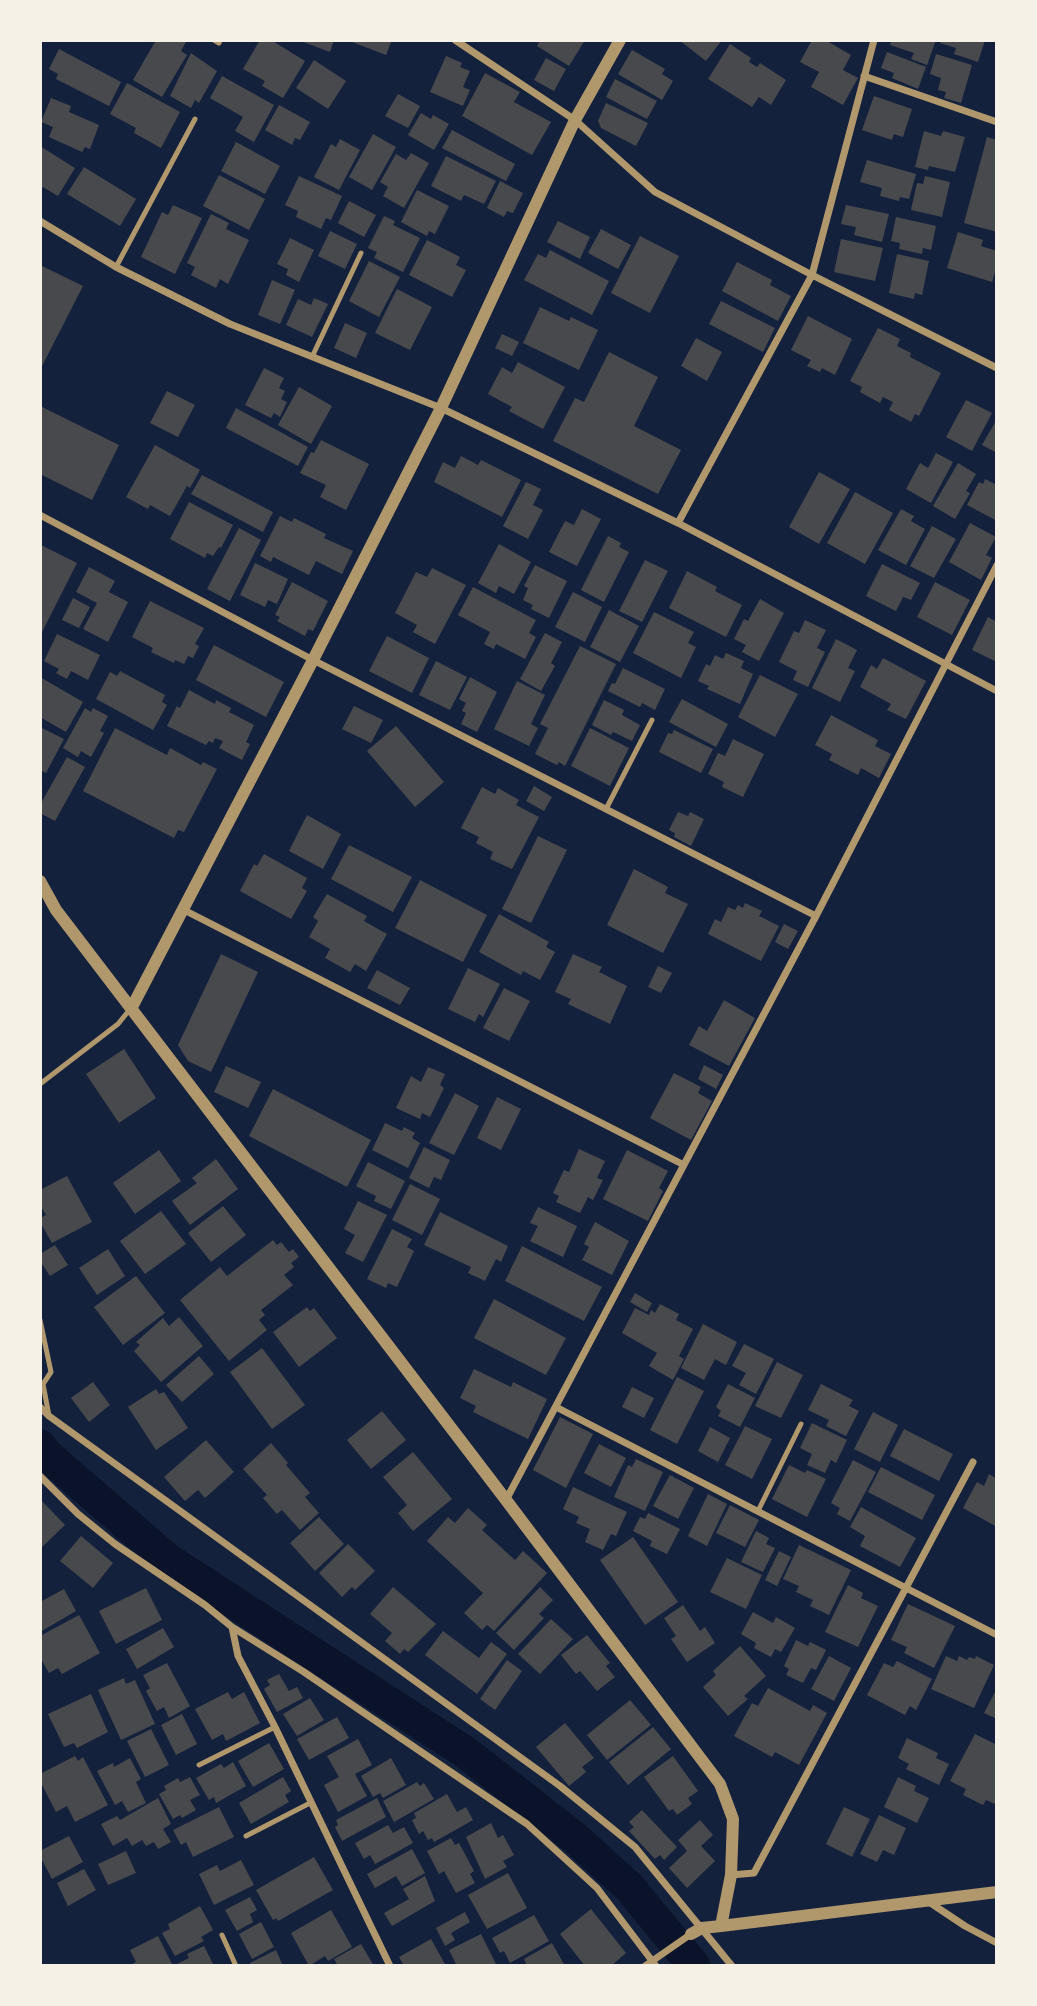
<!DOCTYPE html>
<style>
body{margin:0}
#map{position:relative;width:1037px;height:2006px;overflow:hidden;background:#14213d;font-family:Raleway,sans-serif}
canvas{display:block}
.frame{position:absolute;inset:0;border:42px solid #f6f1e7;pointer-events:none}
</style>
<div id="map">
<canvas width="1037" height="2006"></canvas>
<div class="frame"></div>
</div>
<script>
const ctx = document.querySelector('canvas').getContext('2d');
ctx.lineJoin = 'round';
function stroke(path, color, width, dash) {
  ctx.strokeStyle = color;
  ctx.lineWidth = width;
  ctx.lineCap = dash ? 'butt' : 'round';
  ctx.setLineDash(dash || []);
  ctx.stroke(path);
}
function fillPath(path, color) {
  ctx.fillStyle = color;
  ctx.fill(path, 'evenodd');
}
const canal = new Path2D(`
 M40,1446L48,1456L167,1559L465,1752L575,1838L629,1887L694,1966`);
const building = new Path2D(`
 M156,40H182L186,42L181,51L187,55L162,97L133,80Z
 M260,40H271L305,61L283,98L262,86L265,81L243,69Z
 M298,40H334L330,52Z
 M353,40H392L386,55L352,42Z
 M540,40H585L569,66L537,46Z
 M679,40H722L706,61Z
 M812,40H825L851,55L843,70L858,78L843,105L811,87L819,72L800,62Z
 M892,40H936L927,65L911,59L914,53L890,45Z
 M941,40H985L978,62L954,54L956,48L940,43Z
 M730,44L751,58L749,62L757,67L760,63L786,80L771,105L759,97L752,107L708,79Z
 M59,49L121,82L109,106L56,79L58,74L49,69Z
 M632,50L665,69L662,74L673,81L662,100L618,74Z
 M887,52L926,67L918,89L892,78L894,73L881,68Z
 M191,53L217,71L199,103L195,100L191,108L170,96Z
 M936,54L972,65L961,103L944,98L946,92L938,90L941,78L930,74Z
 M446,56L462,63L460,67L470,71L463,87L470,90L463,106L430,92Z
 M546,58L566,69L554,91L534,80Z
 M314,60L346,81L328,109L296,88Z
 M485,73L520,92L514,102L551,122L532,155L462,116Z
 M222,76L274,105L254,142L235,131L243,117L210,98Z
 M615,79L657,101L647,119L606,97Z
 M127,83L180,112L161,148L134,133L136,128L110,114Z
 M398,94L420,106L408,128L385,116Z
 M874,96L912,109L903,137L894,134L892,140L862,130Z
 M51,98L71,106L69,112L99,125L90,149L85,147L82,152L49,137L53,127L41,122Z
 M606,103L648,123L636,146L601,128L598,121Z
 M279,105L310,122L300,140L295,138L292,145L265,130Z
 M421,113L431,119L433,115L449,124L434,150L408,135Z
 M452,130L515,164L506,181L442,148Z
 M924,131L941,136L943,131L965,137L955,172L929,166L928,170L915,167Z
 M373,134L396,147L372,190L349,177Z
 M987,137L997,140V232L964,223Z
 M340,139L360,150L339,190L314,177L331,144L336,147Z
 M236,142L280,166L265,194L221,171Z
 M40,146L75,168L58,196L43,187L40,192Z
 M411,153L429,163L404,208L383,196L388,187L380,182L396,154L406,160Z
 M446,156L496,181L484,204L464,195L461,201L431,186Z
 M867,160L916,174L909,199L900,197L899,201L880,196L882,188L860,182Z
 M84,167L136,199L120,226L67,194Z
 M219,175L265,199L249,230L203,206Z
 M299,176L342,196L331,220L326,218L321,229L296,217L298,211L285,205Z
 M925,176L950,182L942,217L911,210L917,183L923,184Z
 M500,181L523,193L513,213L507,211L504,217L487,208Z
 M417,190L449,206L435,234L429,231L427,236L401,222Z
 M349,201L376,215L364,237L338,223Z
 M173,205L202,218L175,274L141,257L162,212L168,215Z
 M846,205L889,214L882,242L854,235L856,227L841,224Z
 M211,214L229,223L226,229L249,240L228,284L220,279L216,288L191,275L195,267L187,263Z
 M384,216L395,221L393,225L420,238L403,272L374,258L377,252L368,248Z
 M896,217L936,226L931,250L923,248L922,254L899,249L900,243L891,241Z
 M558,221L590,237L580,259L547,242Z
 M601,229L631,245L618,269L588,253Z
 M330,231L357,244L345,269L318,256Z
 M958,232L983,240L981,246L997,251V266L992,282L947,268Z
 M640,236L679,256L650,313L611,293Z
 M290,238L314,250L299,282L286,275L288,269L277,264Z
 M841,239L883,248L875,281L834,272Z
 M427,240L460,257L456,265L466,270L452,297L409,275Z
 M550,250L609,281L592,315L524,280L538,254L546,258Z
 M897,254L929,261L922,295L915,293L914,299L889,293Z
 M369,261L400,277L379,317L349,301Z
 M737,262L772,280L770,285L791,296L778,321L722,291Z
 M40,265L83,286L40,370Z
 M272,280L295,290L280,324L258,315Z
 M397,289L432,307L410,350L375,333Z
 M314,298L328,304L312,337L286,325L298,299L311,305Z
 M721,301L775,328L763,352L709,324Z
 M540,307L569,321L571,317L598,330L579,370L523,343Z
 M808,316L852,339L835,375L822,368L820,372L807,366L811,360L791,350Z
 M345,323L367,333L356,358L334,348Z
 M878,328L900,339L897,346L911,353L910,357L941,373L919,416L915,414L911,422L889,410L893,402L883,397L880,403L860,392L862,387L850,381Z
 M502,334L519,342L512,356L495,348Z
 M696,338L722,352L707,381L681,366Z
 M609,352L658,377L634,426L681,450L658,494L553,441L575,398L584,402Z
 M518,362L565,387L543,429L509,411L512,407L488,394L502,367L512,373Z
 M264,368L284,378L279,388L285,391L281,399L287,402L280,417L274,413L271,418L245,405Z
 M299,387L332,406L311,444L278,425Z
 M167,391L195,405L178,437L150,423Z
 M966,400L992,413L972,451L946,437Z
 M40,406L119,445L92,500L40,474Z
 M236,408L308,447L298,466L226,428Z
 M997,419V453L982,445Z
 M321,440L369,464L346,510L320,497L326,485L300,473L311,452L314,453Z
 M155,445L200,470L190,488L187,486L170,516L150,505L148,509L126,497Z
 M936,453L953,462L931,503L906,489L920,463L928,468Z
 M461,456L478,465L481,460L521,480L502,517L434,482L443,462L455,468Z
 M958,463L976,474L966,491L970,493L955,519L933,506Z
 M819,472L850,489L819,544L789,527Z
 M202,475L273,512L263,532L191,494Z
 M985,479L997,485V521L967,505L979,482L983,484Z
 M526,482L541,489L533,505L543,510L528,539L503,526Z
 M855,492L893,513L865,564L827,543Z
 M189,502L233,525L221,548L219,547L213,556L207,553L205,558L170,539Z
 M582,509L601,519L577,566L549,552L565,521L574,525Z
 M901,509L914,516L911,521L925,529L906,565L878,550Z
 M280,516L292,522L294,518L326,534L324,538L353,551L342,574L316,561L309,575L273,557L271,562L260,556Z
 M970,523L996,537L986,555L992,558L981,580L949,562Z
 M932,526L956,539L934,578L910,566Z
 M239,528L261,540L230,601L207,589Z
 M608,536L621,543L619,547L629,552L604,602L581,590Z
 M499,544L531,562L514,594L499,586L496,593L478,583Z
 M41,545L77,563L40,636V547Z
 M645,560L668,571L642,622L619,611Z
 M255,563L288,579L277,604L268,600L265,607L240,595Z
 M882,564L920,583L911,600L903,597L896,611L866,596Z
 M535,565L567,581L549,618L531,609L533,605L523,600L528,588L524,586Z
 M89,567L115,581L109,592L128,602L108,642L83,629L97,603L76,592Z
 M432,568L466,585L435,644L413,632L417,625L395,613L416,572L427,577Z
 M687,571L717,587L715,591L742,605L726,637L669,608Z
 M292,582L328,601L313,631L308,629L305,636L277,621L280,617L275,615Z
 M935,582L970,600L952,635L917,617Z
 M473,587L536,620L529,633L536,637L525,659L496,644L494,649L484,644L490,632L458,615Z
 M573,592L602,607L585,642L555,627Z
 M73,598L90,607L79,628L62,620Z
 M760,599L784,613L759,661L742,652L746,645L734,639L744,619L748,621Z
 M150,601L204,628L195,644L199,646L193,658L188,656L184,664L175,660L174,663L151,652L153,648L132,637Z
 M609,610L639,626L620,662L590,647Z
 M654,612L694,632L688,643L696,647L681,678L633,653Z
 M988,617L997,622V662L972,650Z
 M805,620L826,630L817,648L825,652L808,687L793,680L797,671L779,662L794,631L799,633Z
 M545,633L562,642L551,663L555,666L541,691L520,679Z
 M57,634L100,655L88,680L71,671L67,679L56,673L59,669L44,661Z
 M387,636L429,658L412,693L369,671Z
 M836,639L857,650L848,668L855,671L840,702L812,688Z
 M214,645L284,682L266,717L196,680Z
 M580,646L616,664L565,766L559,762L557,765L535,754L548,728L540,724Z
 M726,653L744,661L741,668L753,674L740,704L707,689L709,686L698,681L706,664L710,666L715,655L723,659Z
 M883,658L926,681L906,719L887,710L891,704L860,687L871,665L877,669Z
 M436,661L467,677L450,710L419,695Z
 M623,668L665,689L655,710L642,703L640,707L608,691L612,683L615,684Z
 M120,671L165,695L162,702L167,705L153,730L96,699L110,672L117,676Z
 M760,675L798,694L775,737L738,717Z
 M40,677L83,702L66,732L40,717Z
 M470,677L497,692L477,732L461,724L466,713L462,711L466,703L459,699Z
 M517,681L545,695L531,724L538,728L529,746L494,729Z
 M189,690L215,704L216,700L231,708L229,712L254,725L246,742L250,744L242,760L219,748L223,741L215,738L213,743L209,741L206,745L167,726L177,706L180,708Z
 M682,699L728,724L716,747L669,722Z
 M604,700L624,710L622,715L640,725L632,741L613,732L611,735L592,725Z
 M354,706L383,720L371,743L342,729Z
 M85,708L91,712L93,708L108,716L100,731L104,733L91,757L81,751L78,757L63,748Z
 M831,715L878,740L875,746L891,754L879,778L861,768L858,775L829,760L832,754L815,745Z
 M396,726L444,782L415,807L367,751Z
 M40,727L64,739L46,773L40,770Z
 M115,728L167,755L170,748L201,765L203,762L217,769L184,832L178,830L174,838L83,791Z
 M590,728L629,748L610,786L571,766Z
 M674,730L713,749L701,773L659,752L668,733L672,734Z
 M733,739L764,754L743,797L722,787L724,782L708,774L718,753L725,756Z
 M67,757L85,767L55,821L40,813V805Z
 M534,786L552,797L544,811L526,801Z
 M482,787L495,794L498,788L519,800L516,805L539,817L512,869L490,859L493,852L476,843L479,837L461,828Z
 M678,812L688,816L690,812L704,819L691,846L674,837L675,833L669,830Z
 M307,815L341,834L323,869L289,851Z
 M538,836L567,850L531,923L502,909Z
 M349,845L412,877L393,912L331,879Z
 M264,854L307,878L302,888L307,891L291,919L240,891L254,864L257,866Z
 M634,869L668,887L665,893L688,904L663,953L607,925Z
 M420,880L487,915L463,962L395,928Z
 M327,894L367,916L364,921L387,934L366,971L355,964L350,972L325,958L330,949L309,937L318,921L313,917Z
 M745,903L762,911L759,916L779,926L761,961L708,934L715,919L721,922L728,907L735,910L738,905L743,908Z
 M499,914L549,942L546,947L555,952L540,980L523,971L521,975L479,952Z
 M784,924L798,931L788,949L775,942Z
 M221,954L258,972L211,1072L188,1061L178,1045Z
 M573,954L602,967L599,972L627,986L610,1024L568,1004L571,999L555,992Z
 M658,966L672,973L661,993L648,987Z
 M468,968L500,984L483,1017L479,1014L475,1022L448,1009Z
 M377,970L410,988L400,1005L367,988Z
 M504,988L530,1001L509,1041L483,1028Z
 M724,1000L755,1018L729,1066L689,1045L699,1026L707,1031Z
 M124,1049L156,1098L119,1123L86,1074Z
 M704,1065L723,1075L716,1089L698,1079Z
 M226,1066L261,1082L248,1108L214,1092Z
 M428,1067L445,1074L440,1085L444,1088L430,1117L422,1113L420,1119L396,1108L411,1076L421,1082Z
 M674,1073L701,1087L698,1093L712,1101L691,1140L650,1118Z
 M273,1089L371,1140L347,1187L249,1136Z
 M455,1093L479,1106L454,1155L429,1143Z
 M497,1097L521,1109L501,1150L477,1138Z
 M385,1123L402,1131L404,1127L415,1133L412,1138L420,1143L408,1168L372,1150Z
 M424,1147L450,1160L441,1180L434,1177L429,1188L409,1178Z
 M579,1149L605,1161L597,1178L603,1180L593,1200L588,1197L580,1213L556,1202L559,1196L553,1193L564,1170L569,1172Z
 M159,1150L181,1181L135,1214L113,1183Z
 M627,1150L668,1171L659,1188L663,1191L648,1221L603,1199Z
 M216,1159L238,1189L190,1225L172,1201L197,1183L192,1178Z
 M368,1162L405,1181L391,1209L374,1201L376,1196L356,1186Z
 M67,1176L92,1222L52,1243L40,1222V1218L46,1215L40,1205V1190Z
 M410,1184L440,1199L422,1235L392,1220Z
 M358,1201L387,1215L363,1262L345,1253L355,1235L344,1229Z
 M223,1206L246,1235L211,1262L188,1233Z
 M538,1207L577,1226L563,1257L530,1241L538,1226L530,1223Z
 M161,1211L186,1244L145,1274L120,1241Z
 M440,1212L508,1246L501,1262L496,1259L485,1281L468,1273L471,1267L424,1245Z
 M595,1222L629,1241L612,1275L582,1260L589,1247L584,1244Z
 M392,1229L412,1239L407,1247L414,1251L397,1287L388,1283L386,1288L367,1279Z
 M273,1240L277,1245L281,1242L289,1252L293,1249L299,1257L291,1263L294,1267L284,1275L293,1285L261,1310L265,1315L259,1320L267,1330L229,1361L180,1300L220,1267L227,1276Z
 M55,1245L68,1265L50,1276L40,1261V1254Z
 M522,1246L602,1287L584,1321L505,1281Z
 M108,1249L125,1276L97,1295L79,1268Z
 M136,1276L165,1313L123,1345L94,1307Z
 M635,1293L652,1303L647,1312L630,1302Z
 M494,1299L566,1338L546,1375L474,1338Z
 M660,1304L679,1314L676,1320L693,1329L679,1356L684,1359L673,1380L649,1366L657,1353L622,1333L635,1308L649,1315L651,1310L655,1313Z
 M307,1307L310,1311L314,1308L337,1338L299,1367L273,1332Z
 M179,1317L203,1346L161,1382L134,1351L140,1345L136,1342L163,1318L169,1326Z
 M703,1324L737,1342L726,1365L715,1359L704,1380L681,1368Z
 M744,1344L774,1359L756,1394L739,1385L746,1373L732,1366Z
 M262,1348L305,1405L272,1429L230,1372Z
 M199,1356L214,1374L182,1402L166,1385Z
 M777,1362L803,1375L781,1418L755,1406Z
 M474,1369L511,1387L513,1382L547,1399L528,1439L473,1412L476,1406L460,1398Z
 M677,1377L704,1391L677,1444L650,1430Z
 M93,1382L110,1405L89,1422L71,1398Z
 M728,1384L755,1398L740,1427L718,1416L721,1411L716,1407Z
 M821,1384L853,1400L849,1406L859,1411L846,1436L826,1426L829,1420L808,1410Z
 M632,1387L654,1398L644,1418L622,1407Z
 M156,1389L159,1394L164,1392L188,1428L156,1450L128,1407Z
 M382,1411L406,1440L371,1469L347,1440Z
 M873,1412L898,1425L880,1462L854,1449Z
 M560,1417L593,1434L566,1488L533,1470Z
 M812,1423L847,1440L836,1463L831,1460L825,1473L807,1465L812,1454L800,1448Z
 M745,1426L772,1439L752,1479L725,1465Z
 M710,1427L730,1438L718,1462L698,1451Z
 M904,1429L953,1454L939,1481L890,1456Z
 M206,1440L234,1472L205,1498L198,1490L185,1501L164,1477Z
 M271,1443L288,1463L286,1465L310,1493L305,1497L319,1513L300,1530L282,1510L277,1514L263,1498L267,1495L243,1469Z
 M599,1444L626,1458L611,1487L584,1473Z
 M413,1452L452,1499L413,1531L398,1513L407,1505L383,1477Z
 M636,1459L663,1472L645,1511L614,1497L628,1465L632,1467Z
 M853,1460L876,1472L850,1521L837,1514L840,1508L831,1503Z
 M789,1465L805,1473L807,1470L826,1479L807,1517L772,1499Z
 M881,1467L935,1495L922,1520L868,1492Z
 M989,1474L997,1479V1527L963,1508L977,1482L984,1486Z
 M670,1475L694,1488L678,1519L653,1506Z
 M573,1487L627,1512L616,1536L611,1534L603,1550L585,1542L590,1529L576,1523L579,1517L563,1509Z
 M708,1494L727,1504L707,1546L688,1536Z
 M40,1499L65,1525L40,1549Z
 M730,1505L759,1520L745,1547L716,1533Z
 M861,1507L916,1538L900,1567L860,1546L865,1536L850,1527Z
 M468,1508L487,1525L482,1530L515,1560L523,1551L547,1573L494,1631L487,1625L482,1630L464,1613L483,1593L427,1541L448,1517L455,1523Z
 M648,1513L680,1529L667,1554L650,1546L652,1541L633,1531L640,1517L645,1519Z
 M319,1517L344,1544L315,1571L290,1543Z
 M756,1531L769,1538L766,1544L775,1548L763,1572L741,1562Z
 M81,1536L113,1563L93,1588L60,1561Z
 M633,1537L678,1602L645,1625L600,1560Z
 M348,1544L375,1571L355,1590L352,1587L342,1597L319,1573Z
 M799,1545L851,1570L829,1615L810,1606L813,1600L796,1592L799,1586L783,1579Z
 M779,1551L791,1557L777,1586L765,1580Z
 M727,1558L762,1575L746,1609L710,1592Z
 M848,1585L863,1593L861,1598L878,1606L858,1647L825,1632Z
 M393,1587L436,1624L408,1652L404,1649L400,1654L385,1641L392,1633L370,1614Z
 M540,1587L553,1600L539,1614L544,1618L514,1650L496,1633Z
 M146,1588L162,1620L116,1644L99,1611Z
 M64,1589L76,1611L40,1632V1602Z
 M908,1604L955,1626L934,1668L904,1653L907,1647L891,1640Z
 M683,1605L700,1631L705,1627L715,1643L687,1662L671,1639L676,1636L664,1618Z
 M753,1612L773,1623L776,1617L795,1628L781,1652L775,1649L771,1657L754,1648L756,1643L741,1634Z
 M79,1615L100,1653L62,1674L58,1668L49,1673L40,1657V1636Z
 M551,1619L573,1639L540,1674L518,1654Z
 M163,1628L174,1647L137,1669L126,1649Z
 M443,1631L479,1658L491,1642L507,1654L477,1694L425,1655Z
 M587,1635L610,1663L606,1666L615,1677L597,1691L580,1671L576,1674L561,1655Z
 M796,1640L808,1646L810,1642L826,1650L816,1670L811,1668L803,1683L786,1675L789,1669L784,1666Z
 M740,1646L766,1676L744,1696L748,1699L728,1716L703,1687L716,1675L713,1671Z
 M829,1656L851,1668L834,1701L811,1689Z
 M946,1656L957,1661L959,1656L967,1660L969,1657L975,1659L976,1656L994,1665L974,1708L931,1689Z
 M507,1660L522,1671L495,1710L480,1699Z
 M897,1661L932,1679L916,1710L910,1706L905,1715L867,1695L884,1663L893,1667Z
 M167,1663L190,1706L169,1718L164,1707L157,1711L146,1691L150,1688L143,1675Z
 M279,1674L289,1691L297,1687L303,1698L277,1712L264,1689L270,1685L267,1680Z
 M124,1678L126,1684L135,1680L155,1724L121,1740L98,1690Z
 M768,1688L810,1711L813,1705L827,1713L799,1765L775,1752L772,1757L734,1736L752,1703L758,1706Z
 M997,1688V1719L984,1713Z
 M228,1692L232,1699L244,1692L260,1723L226,1741L223,1734L212,1740L195,1709Z
 M91,1694L108,1732L77,1748L74,1743L64,1747L48,1714Z
 M310,1698L324,1720L297,1736L283,1714Z
 M630,1700L651,1725L607,1760L587,1735Z
 M182,1714L197,1744L176,1755L161,1725Z
 M337,1717L349,1738L309,1760L297,1739Z
 M565,1723L594,1758L582,1767L586,1772L569,1786L536,1747Z
 M653,1727L671,1749L628,1785L609,1762Z
 M151,1729L169,1765L145,1777L127,1741Z
 M975,1734L997,1745V1805L986,1800L983,1805L963,1795L966,1789L950,1781Z
 M907,1738L938,1753L936,1758L949,1764L939,1785L906,1769L909,1764L898,1758Z
 M358,1739L372,1765L355,1774L367,1796L338,1812L324,1785L339,1777L327,1756Z
 M269,1743L284,1769L253,1787L238,1761Z
 M75,1756L78,1761L83,1757L108,1805L75,1822L67,1806L56,1812L40,1781V1774Z
 M673,1756L698,1791L688,1798L692,1804L677,1815L673,1809L669,1811L644,1777Z
 M130,1758L141,1779L136,1782L146,1803L128,1812L122,1801L115,1805L97,1771L113,1763L114,1767Z
 M391,1758L406,1785L383,1798L380,1793L373,1797L361,1776Z
 M233,1762L246,1786L216,1803L214,1797L209,1800L196,1778L221,1764L224,1768Z
 M190,1777L200,1795L190,1800L196,1810L182,1818L180,1815L173,1819L159,1794L166,1790L164,1786L178,1778L180,1782Z
 M283,1777L291,1791L285,1795L289,1802L251,1824L239,1803Z
 M898,1777L916,1786L914,1791L929,1798L917,1823L884,1807Z
 M417,1782L420,1786L424,1783L434,1799L394,1822L383,1801Z
 M447,1794L457,1812L466,1807L473,1820L434,1842L432,1838L428,1840L423,1831L419,1834L412,1820L416,1818L414,1813Z
 M158,1798L171,1824L163,1829L171,1842L158,1849L154,1842L146,1846L142,1840L132,1846L127,1838L113,1846L101,1824L117,1816L120,1820Z
 M377,1798L386,1817L342,1841L335,1827L338,1825L336,1820Z
 M219,1807L234,1837L193,1857L186,1842L181,1845L173,1830Z
 M844,1807L870,1819L852,1857L826,1844Z
 M642,1810L677,1847L664,1860L660,1855L655,1859L629,1831L634,1827L629,1822Z
 M879,1815L906,1828L894,1855L883,1850L877,1862L860,1854Z
 M700,1820L713,1835L701,1846L715,1861L687,1888L669,1868L687,1851L678,1840Z
 M491,1823L498,1838L503,1835L514,1855L503,1861L507,1867L485,1879L466,1837Z
 M388,1825L393,1833L404,1827L413,1843L375,1864L370,1855L364,1859L355,1843Z
 M69,1836L83,1862L52,1879L40,1856V1851Z
 M451,1838L455,1845L459,1843L474,1871L470,1874L475,1883L456,1893L444,1871L439,1874L427,1851Z
 M412,1849L425,1873L402,1886L396,1876L375,1888L367,1874Z
 M126,1851L136,1873L108,1885L98,1864Z
 M314,1857L333,1890L278,1921L276,1918L273,1920L256,1890Z
 M241,1860L254,1885L214,1905L199,1874L217,1865L220,1871Z
 M84,1869L96,1890L68,1906L57,1883Z
 M508,1873L527,1908L487,1929L468,1895Z
 M425,1876L435,1901L392,1926L384,1913L409,1899L403,1889Z
 M250,1897L257,1910L250,1914L253,1922L237,1931L225,1910Z
 M200,1906L213,1930L201,1937L204,1941L175,1956L162,1933L170,1929L168,1924Z
 M591,1909L626,1953L611,1966H585L560,1934Z
 M331,1910L352,1947L328,1961L325,1956L309,1966L291,1933Z
 M465,1912L470,1922L451,1933L455,1940L445,1946L436,1928Z
 M534,1915L549,1941L510,1963L504,1951L500,1953L492,1938Z
 M261,1922L274,1947L252,1959L239,1934Z
 M481,1934L497,1966H457L449,1950Z
 M158,1936L173,1966H129L136,1962L130,1950Z
 M431,1939L446,1966H404L399,1957Z
 M552,1943L565,1966H527L524,1959Z
 M361,1944L374,1966H338L334,1959Z
 M204,1946L214,1966H178L177,1964L189,1958L187,1954Z
 M276,1950L283,1966H251L250,1963Z`);
const service = new Path2D(`
 M214,40L219,43L220,40
 M116,267L195,119
 M312,357L361,253
 M606,809L652,720
 M40,1084L118,1024L131,1008
 M40,1320L51,1372L43,1384L49,1416
 M758,1511L801,1424
 M199,1765L275,1727
 M246,1836L312,1802
 M222,1935L236,1966`);
const minor = new Path2D(`
 M455,40L575,120L655,192L812,275L997,368
 M864,76L997,122
 M40,221L116,267L230,324L441,408L678,523L997,691
 M40,515L313,660L816,916
 M678,523L812,275L874,40
 M182,909L684,1165
 M40,1407L49,1416L560,1786L635,1847L732,1966
 M556,1407L997,1635
 M40,1476L78,1514L115,1544L205,1605L232,1627L304,1672L527,1824L597,1888L656,1966
 M506,1500L816,916L997,565
 M232,1627L238,1656L275,1727L390,1966
 M731,1875L754,1873L973,1462
 M929,1902L965,1926L997,1943
 M645,1966L691,1934`);
const tertiary = new Path2D(`
 M40,881L56,910L506,1500L720,1784L733,1819L731,1875L721,1926L702,1928L691,1934
 M132,1007L313,660L441,408L575,120L620,40
 M721,1926L997,1892`);
stroke(canal, '#0b132b', 33);
fillPath(building, '#48494c');
stroke(service, '#b1986c', 5);
stroke(minor, '#b1986c', 7);
stroke(tertiary, '#b1986c', 12);
</script>
